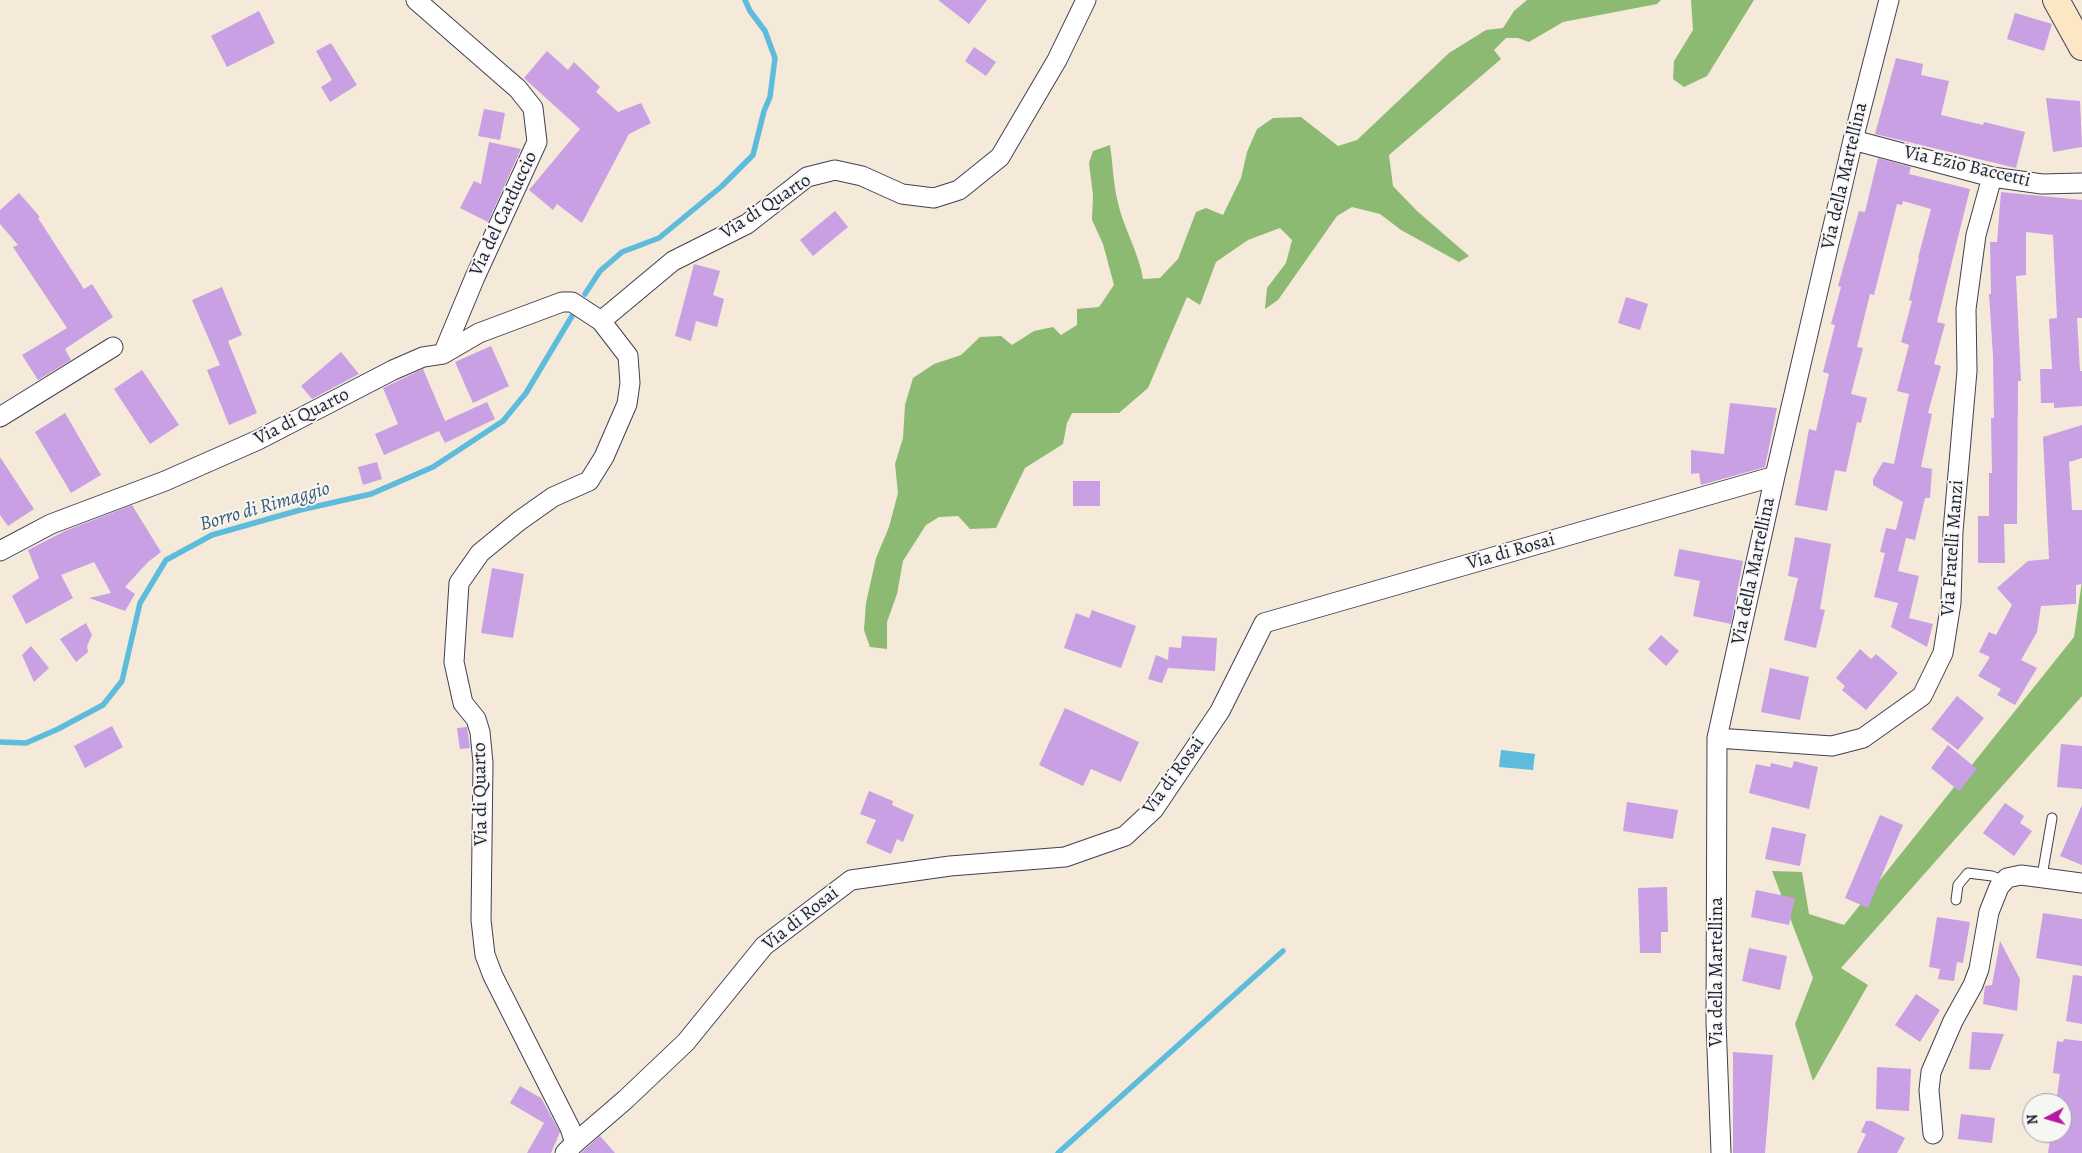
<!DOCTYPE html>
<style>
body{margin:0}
#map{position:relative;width:2082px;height:1153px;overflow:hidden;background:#f5e9d9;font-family:Alegreya,serif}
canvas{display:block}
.north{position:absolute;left:2022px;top:1093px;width:50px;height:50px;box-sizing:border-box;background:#f6f6f2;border:1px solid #a1a1a9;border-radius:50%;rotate:264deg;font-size:14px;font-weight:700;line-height:20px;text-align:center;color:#22223b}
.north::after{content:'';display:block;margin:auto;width:18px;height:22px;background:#b5179e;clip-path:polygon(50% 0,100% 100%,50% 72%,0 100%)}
</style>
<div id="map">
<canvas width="2082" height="1153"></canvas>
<div class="north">N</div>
</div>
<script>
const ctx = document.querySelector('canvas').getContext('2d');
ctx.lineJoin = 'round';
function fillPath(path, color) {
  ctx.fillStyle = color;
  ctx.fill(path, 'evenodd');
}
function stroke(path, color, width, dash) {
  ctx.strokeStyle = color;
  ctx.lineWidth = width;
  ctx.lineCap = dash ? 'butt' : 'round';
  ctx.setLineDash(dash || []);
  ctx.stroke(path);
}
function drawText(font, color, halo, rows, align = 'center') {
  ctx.font = font + ' Alegreya,serif';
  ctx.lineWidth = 4;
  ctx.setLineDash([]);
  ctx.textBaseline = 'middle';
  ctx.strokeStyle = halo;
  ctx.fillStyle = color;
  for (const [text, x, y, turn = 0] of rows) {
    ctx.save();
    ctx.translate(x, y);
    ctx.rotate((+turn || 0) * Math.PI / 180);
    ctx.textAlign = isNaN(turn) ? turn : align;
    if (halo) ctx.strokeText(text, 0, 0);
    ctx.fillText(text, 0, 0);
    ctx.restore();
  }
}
const forest = new Path2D(`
 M1527,0H1661L1657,4L1563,22L1529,42L1518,38H1506L1494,50L1501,59L1389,155L1393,186L1417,211L1469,256L1459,262L1401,230L1380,214L1352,207L1337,216L1278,300L1265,309L1267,288L1286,263L1292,240L1280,228L1248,240L1216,262L1200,305L1187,297L1148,388L1119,413H1072L1067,423L1063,444L1025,468L996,528L970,529L958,516L939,517L926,525L903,561L897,594L887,622V649L870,647L864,630L866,603L876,558L889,527L898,493L895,464L903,438L905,405L913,378L934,364L961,355L980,337L1001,336L1012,345L1034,331L1053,327L1061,335L1077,325V309L1099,307L1114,285L1103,244L1092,220L1093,195L1089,163L1093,151L1110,145C1113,164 1113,184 1118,203C1124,229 1139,253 1143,279L1160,278L1178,259L1196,212L1206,208L1223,215L1241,178L1247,152L1257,129L1273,118L1301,117L1338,146L1357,140L1449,53L1486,30L1503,28L1514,11Z
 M1691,0H1754L1707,76L1684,87L1673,79L1674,61L1693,30Z
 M2082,581V696L1841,968L1868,985L1813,1081L1795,1024L1813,978L1772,871L1802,872L1809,914L1844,925L2074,637Z`);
const water = new Path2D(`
 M1501,750L1535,754L1533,770L1499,767Z`);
const stream = new Path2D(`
 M585,294L600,271L622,252L659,238L722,186L753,155L764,111L770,97L775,58L765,31L750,11L745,0
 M0,742L26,743L58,729L103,705L122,681L140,603L166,560L212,535L300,510L371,494L433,467L503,421L526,393L572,316
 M1058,1153L1283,951`);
const building = new Path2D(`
 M938,0H987L969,24Z
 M259,11L275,43L227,67L211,36Z
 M2015,13L2052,24L2044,51L2007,39Z
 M331,43L357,85L330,102L321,87L332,80L316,51Z
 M974,47L996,62L986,76L965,61Z
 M547,51L568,70L574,62L600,87L596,92L618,112L641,103L651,123L629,134L582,223L557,204L553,210L529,190L580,129L524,78Z
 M1896,58L1923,64L1921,75L1949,81L1941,115L1983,125L1984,122L2025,132L2016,168L1875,134Z
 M2046,98L2080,101L2082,147L2053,152Z
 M484,109L505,113L500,140L478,136Z
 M489,142L521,149L488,222L460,208L474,181L481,184Z
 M1878,158L1911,167L1909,174L1970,189L1937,322L1945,324L1934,364L1941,366L1928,413L1932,414L1921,467L1932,469L1930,498H1925L1915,540L1906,538L1898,571L1919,576L1909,618L1933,624L1927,647L1891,627L1898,603L1874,597L1885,553L1880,552L1886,528L1896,530L1903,502L1873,485V479L1883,462L1894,464L1909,394L1897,391L1909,345L1901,342L1912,301L1909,300L1919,258H1918L1931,209L1903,201L1902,205L1897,204L1874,295L1870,294L1857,347L1863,348L1851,394L1867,398L1861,423L1857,422L1846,472L1835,470L1827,511L1795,505L1809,429L1816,431L1829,374L1823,372L1835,325L1831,324L1841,287L1838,286L1859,211L1865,212Z
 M2001,192L2082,200V318H2077L2080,371H2082V406L2054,408V403H2041L2040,369H2052L2049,319L2057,318L2053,235L2026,232V275L2016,276L2021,381H2018L2017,524H2004L2005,563H1978V516H1989V473H1992L1991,418H1994L1993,356L1989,294H1991L1990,242H1997Z
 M19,193L40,217L38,218L84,289L92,284L113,317L65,349L71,360L38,380L22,355L67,328L13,247L18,245L0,224V210Z
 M835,211L848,227L813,256L800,240Z
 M694,264L720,271L713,295L724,299L717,327L696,321L691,341L675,336Z
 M222,287L242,335L228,341L257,413L229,425L207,370L220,365L192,300Z
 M1626,297L1648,304L1640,330L1618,323Z
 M491,346L509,386L473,403L455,362Z
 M341,352L359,374L312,399L301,386Z
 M423,369L445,421L487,402L495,419L445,443L439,431L384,455L375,434L398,424L383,388Z
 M142,370L179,425L150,444L114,389Z
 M1730,403L1777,408L1765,467L1701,485L1699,473L1691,474V450L1724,454Z
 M65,413L101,475L71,493L35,432Z
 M2082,425V458L2069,462L2072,510H2082V584L2076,585V604L2041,606L2037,632L2021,660L2037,668L2015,705L1997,695L2001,689L1978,676L1990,657L1979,652L1989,632L1996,635L2012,605L1997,588L2028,561L2049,559L2043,437Z
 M0,457L34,509L8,526L0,515Z
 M377,462L382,479L363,485L358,467Z
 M1073,481H1100V506H1073Z
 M132,505L161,552L148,562L125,587L135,594L125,611L89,598L111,593L94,562L61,575L73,598L26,624L12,596L39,578L28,550L65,531Z
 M1795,537L1831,544L1820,609L1825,610L1816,648L1784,640L1798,578L1788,576Z
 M1679,549L1743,561L1731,624L1693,616L1700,581L1674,576Z
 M492,568L524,574L513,638L481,633Z
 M1092,610L1136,626L1121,668L1064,648L1076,613L1089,618Z
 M86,623L92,635L87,646L88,652L76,662L60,639Z
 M1661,635L1679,651L1666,666L1648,649Z
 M1182,636L1217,638L1215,671L1168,668L1162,683L1148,679L1156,655L1168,660L1169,647L1181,648Z
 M31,646L49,668L34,682L22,655Z
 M1860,649L1871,659L1876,654L1898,673L1866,710L1842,690L1845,686L1836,678Z
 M1770,668L1809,677L1800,720L1761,712Z
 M1957,696L1984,718L1958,750L1931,729Z
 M1065,708L1139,742L1121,782L1091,769L1083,786L1039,765Z
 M112,726L123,747L85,768L74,746Z
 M467,727L470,748L460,749L457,728Z
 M2061,744L2082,746V789L2057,787Z
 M1948,745L1977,769L1959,791L1931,768Z
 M1794,761L1818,767L1809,809L1749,793L1756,764L1770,767L1771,763L1792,768Z
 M869,791L893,801L892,805L914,815L903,842L897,839L891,854L866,843L876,820L860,814Z
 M1627,802L1678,810L1673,839L1623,831Z
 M2005,803L2024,816L2020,823L2032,831L2014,856L1983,833Z
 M2082,805V865L2060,856Z
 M1880,815L1903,825L1868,908L1845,898Z
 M1772,827L1806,834L1800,866L1765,859Z
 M1667,887L1668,932H1661V953H1640L1638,888Z
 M1756,890L1795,898L1789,925L1751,917Z
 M2043,913L2082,919V966L2036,958Z
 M1937,917L1970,922L1963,963L1957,962L1954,981L1938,979L1940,969L1929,967Z
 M2000,941L2020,979L2017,1011L1983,1004L1985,986L1992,985Z
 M1749,948L1787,956L1780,990L1742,981Z
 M2073,975L2082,976V1024L2066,1021Z
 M1916,994L1940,1010L1920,1042L1895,1025Z
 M1972,1032L2004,1034L1990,1070L1969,1069Z
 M2064,1039L2082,1041V1153H2048L2051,1133H2062V1103H2056L2060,1074L2053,1073L2057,1041L2063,1042Z
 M1733,1052L1773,1055L1765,1153H1733Z
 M1877,1067L1911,1069L1909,1111L1876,1109Z
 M520,1086L541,1098L560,1132L551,1153H527L544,1123L510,1103Z
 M1961,1114L1995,1118L1992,1143L1958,1139Z
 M1866,1121H1872L1905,1138L1897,1153H1857L1866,1134L1861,1132Z
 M600,1136L615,1153H581L583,1151Z`);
const lane = new Path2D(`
 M2042,876L2052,818
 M1956,900L1958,885L1968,873L1992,876L2004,881`);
const street = new Path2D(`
 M416,0L518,89L533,108L537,142L475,277L443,354
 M1853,140L1992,177L2042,184L2082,183
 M601,321L673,261L747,224L807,177L835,170L862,176L902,194L934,198L959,190L1000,157L1057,60L1086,0
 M0,417L113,347
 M0,551L51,524L165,481L258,440L393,370L423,357L443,354L479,333L562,302H572L601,321L628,356L630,383L627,404L604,457L589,481L553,497L519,521L480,553L459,583L454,662L463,703L476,719L480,732L483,763L481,920L485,955L493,976L570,1128L575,1143L565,1153
 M1717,738L1832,746L1863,738L1922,696L1943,653L1951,603L1953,531L1967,371L1966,309L1976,235L1992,177
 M1933,1134L1929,1090L1931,1072L1953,1021L1973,985L1979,969L1989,912L1999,887L2007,878L2021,875L2082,883
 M575,1143L626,1099L686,1042L764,946L851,880L950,866L1065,857L1125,836L1154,809L1220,711L1264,623L1775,476
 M1721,1153L1716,1022L1717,738L1775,476L1853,140L1889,0`);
const secondary = new Path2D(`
 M2056,0L2082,47`);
const streetNames = [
 ["Via Ezio Baccetti",1967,167,13],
 ["Via della Martellina",1845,176,-77],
 ["Via di Quarto",766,207,-33],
 ["Via del Carduccio",504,214,-65],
 ["Via di Quarto",302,417,-27],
 ["Via Fratelli Manzi",1953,548,-86],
 ["Via di Rosai",1511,552,-16],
 ["Via della Martellina",1754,571,-78],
 ["Via di Rosai",1174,776,-54],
 ["Via di Quarto",481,794,-91],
 ["Via di Rosai",801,919,-38],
 ["Via della Martellina",1717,972,-90]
];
const waterNames = [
 ["Borro di Rimaggio",265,507,-16]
];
fillPath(forest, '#8dba72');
fillPath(water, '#5dbcdc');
stroke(stream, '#5dbcdc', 5.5);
fillPath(building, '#c8a0e3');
stroke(lane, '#424053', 11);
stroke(street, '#424053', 21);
stroke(secondary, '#424053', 28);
stroke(lane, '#fff', 9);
stroke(street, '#fff', 19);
stroke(secondary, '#fce6c4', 26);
drawText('19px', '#22223b', '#f6f6f2', streetNames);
drawText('italic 20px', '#375873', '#f6f6f2', waterNames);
</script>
